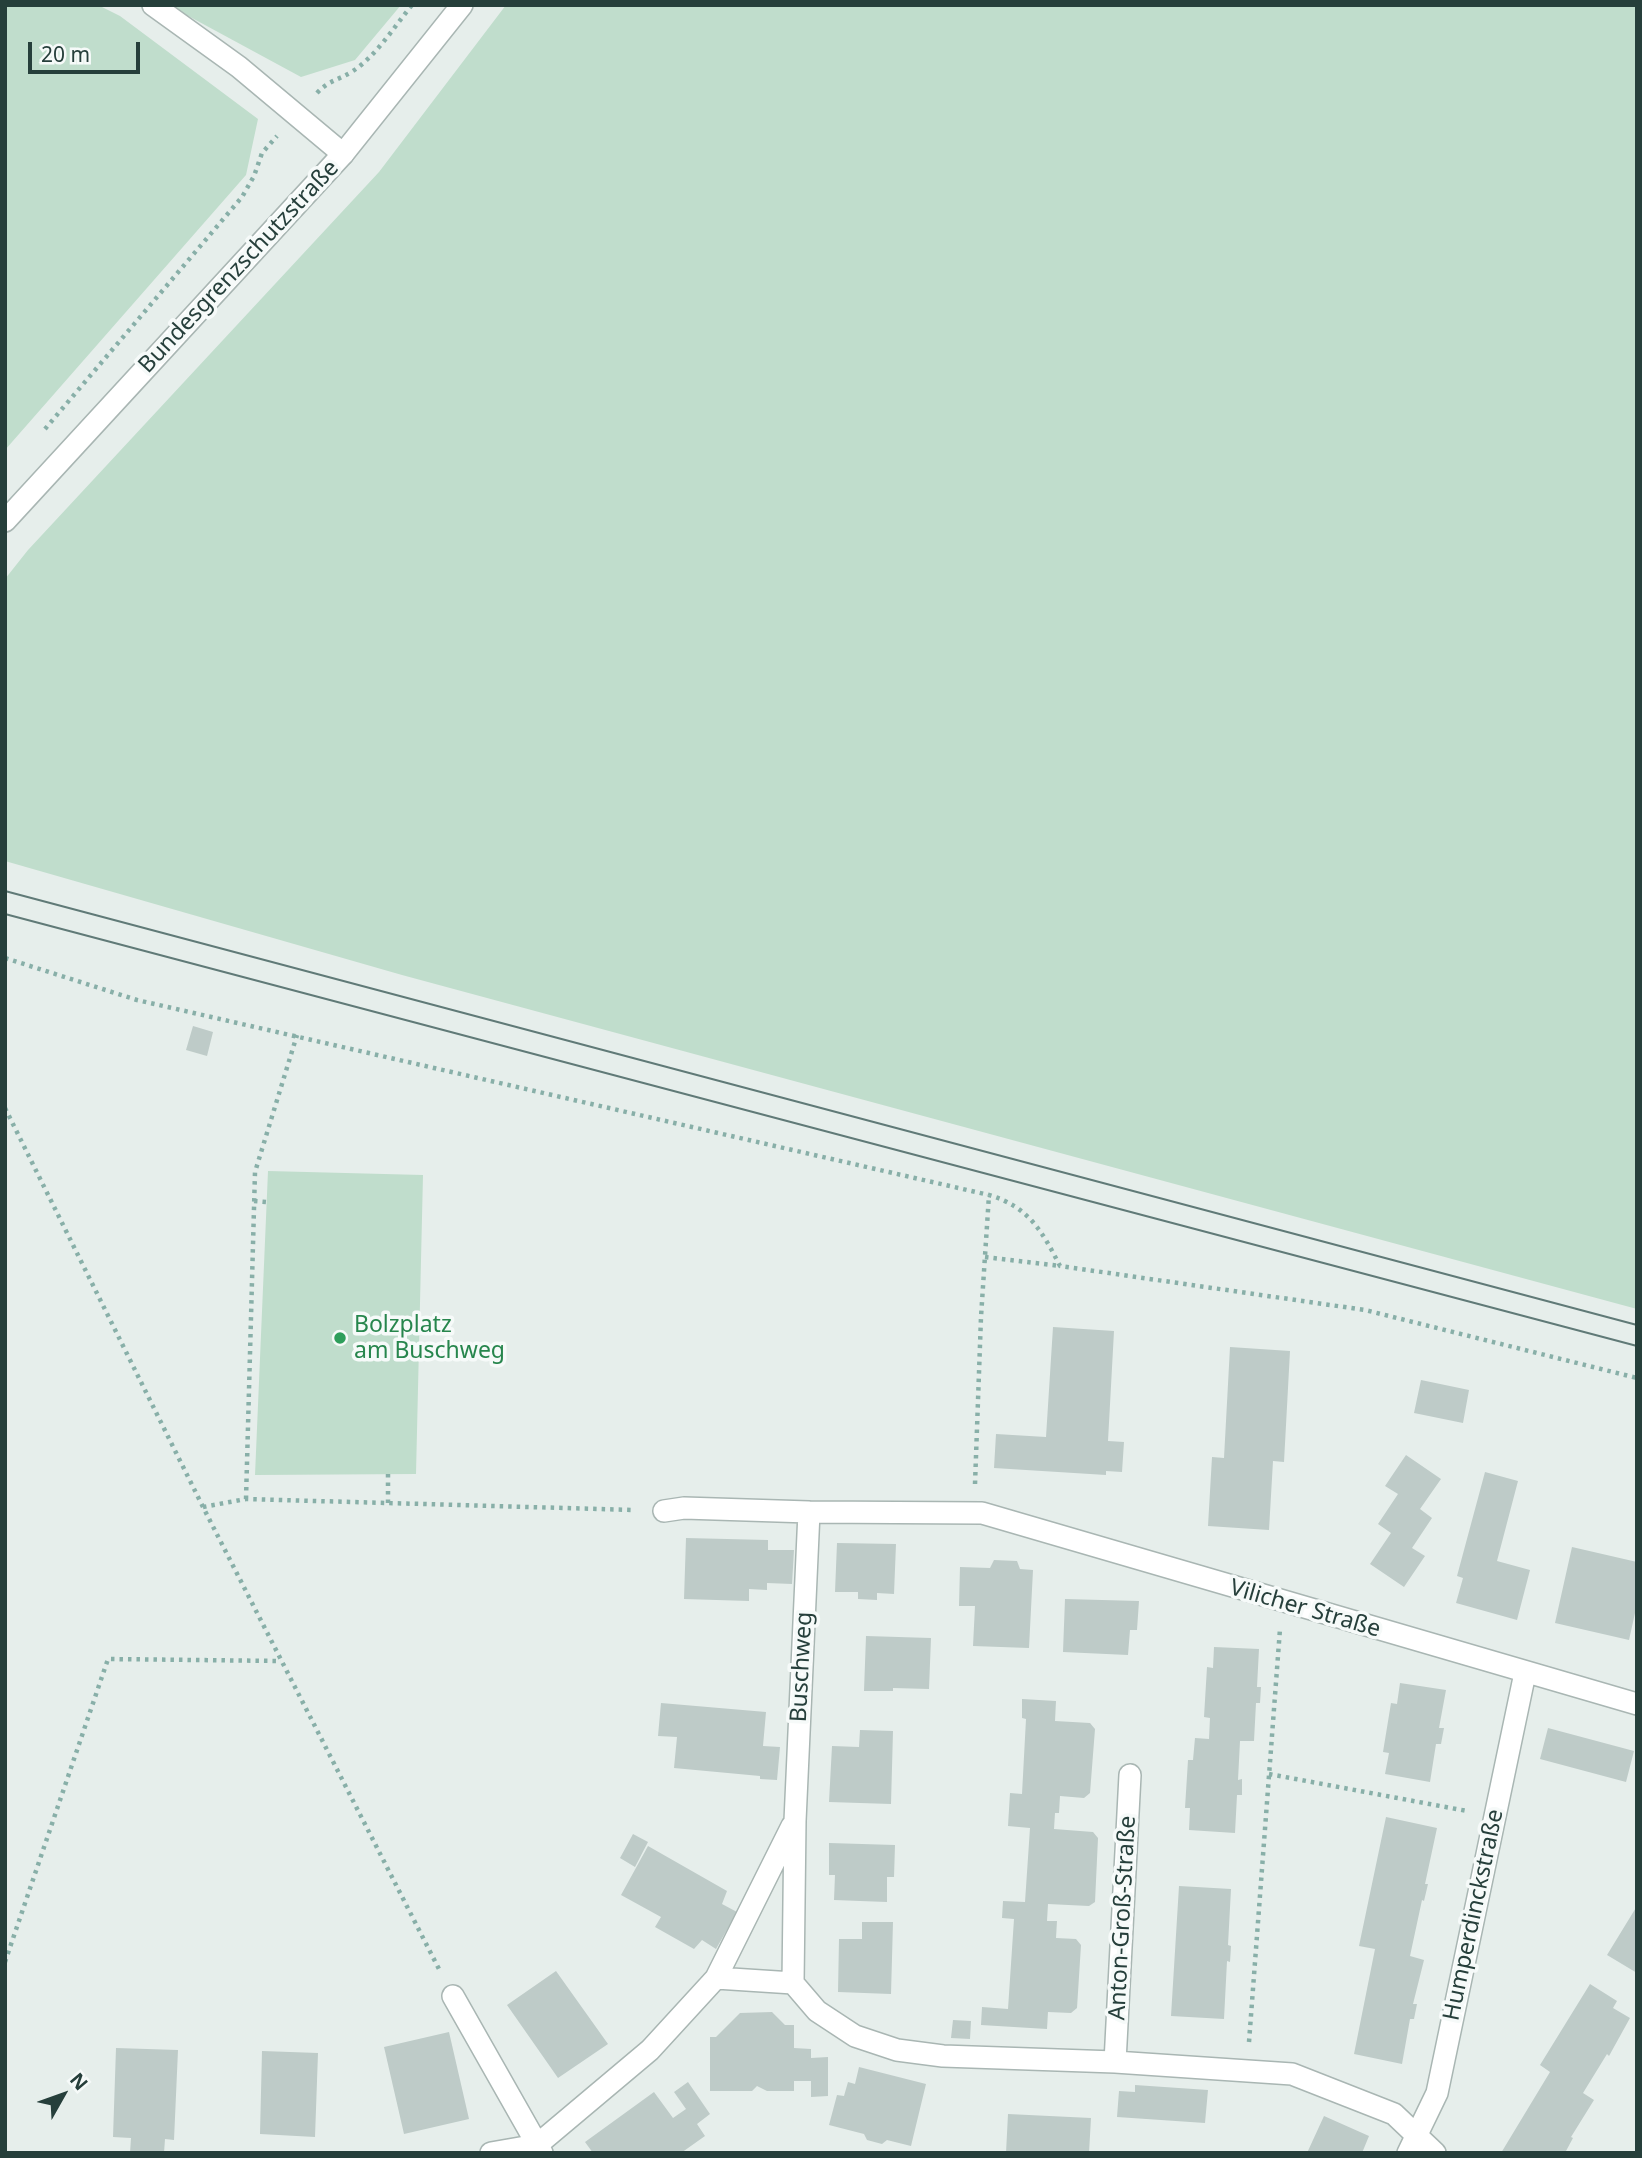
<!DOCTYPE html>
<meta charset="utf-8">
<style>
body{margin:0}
#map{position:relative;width:1642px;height:2158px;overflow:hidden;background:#e6eeeb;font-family:"Noto Sans",sans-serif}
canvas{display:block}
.frame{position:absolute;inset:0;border:7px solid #263f3b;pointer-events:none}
.north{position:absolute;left:28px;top:2060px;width:70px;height:70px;-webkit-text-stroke:5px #f6faf9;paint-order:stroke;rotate:50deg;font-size:19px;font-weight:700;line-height:28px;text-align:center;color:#263f3b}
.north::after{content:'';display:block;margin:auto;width:24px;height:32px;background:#263f3b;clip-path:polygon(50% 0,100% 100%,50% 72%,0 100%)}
.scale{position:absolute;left:28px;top:42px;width:112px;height:32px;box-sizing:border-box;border:4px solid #263f3b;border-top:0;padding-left:9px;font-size:21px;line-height:24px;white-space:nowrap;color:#263f3b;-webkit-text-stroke:5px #f6faf9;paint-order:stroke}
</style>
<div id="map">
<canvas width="1642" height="2158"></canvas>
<div class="frame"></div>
<div class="north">N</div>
<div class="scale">20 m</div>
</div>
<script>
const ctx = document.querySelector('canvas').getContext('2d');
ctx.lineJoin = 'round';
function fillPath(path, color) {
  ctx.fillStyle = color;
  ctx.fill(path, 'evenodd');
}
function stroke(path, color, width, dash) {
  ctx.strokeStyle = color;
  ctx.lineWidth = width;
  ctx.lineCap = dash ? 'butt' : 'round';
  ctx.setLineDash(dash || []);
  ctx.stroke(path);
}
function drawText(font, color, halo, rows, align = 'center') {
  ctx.font = font + ' "Noto Sans",sans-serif';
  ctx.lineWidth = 7;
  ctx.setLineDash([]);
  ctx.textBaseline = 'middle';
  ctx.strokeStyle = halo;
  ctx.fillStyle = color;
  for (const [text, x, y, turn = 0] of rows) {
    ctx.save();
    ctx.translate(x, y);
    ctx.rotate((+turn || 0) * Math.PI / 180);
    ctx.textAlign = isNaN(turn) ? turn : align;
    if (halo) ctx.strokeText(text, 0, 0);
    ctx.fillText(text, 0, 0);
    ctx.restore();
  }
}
const green = new Path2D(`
 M5,5H98L120,16L258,119L246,175L5,450Z
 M168,5H401L355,60L301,77Z
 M506,5H1637V1309L402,975L5,861V579L28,550L379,172Z
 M268,1171L423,1175L416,1474L255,1475Z`);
const building = new Path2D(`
 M193,1026L213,1032L207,1056L186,1050Z
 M1053,1327L1114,1331L1108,1441L1124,1442L1122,1472L1106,1471V1475L994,1468L996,1434L1046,1437Z
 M1230,1347L1290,1351L1284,1462L1273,1461L1269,1530L1208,1526L1212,1457L1224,1458Z
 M1421,1380L1469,1390L1463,1423L1414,1413Z
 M1406,1455L1441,1479L1420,1509L1432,1518L1412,1548L1425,1556L1404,1587L1370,1564L1391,1533L1378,1524L1398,1494L1385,1486Z
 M1485,1472L1518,1481L1497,1561L1530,1570L1517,1620L1456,1603L1463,1578L1457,1576Z
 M686,1538L768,1540V1550H794L792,1584L767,1583V1590L749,1589V1601L684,1599Z
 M837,1543L896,1544L894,1594L877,1593V1600L858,1599V1592H835Z
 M1572,1547L1637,1562V1604L1629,1640L1555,1623Z
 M994,1560L1017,1561L1020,1569L1033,1570L1029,1648L973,1646L975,1606H959L960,1567L990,1568Z
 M1065,1599L1139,1601L1137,1630H1130L1128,1655L1063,1652Z
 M866,1636L931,1638L929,1689L893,1688V1691H864Z
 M1214,1647L1259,1649L1257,1687H1261L1260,1703H1256L1254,1741H1240L1238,1780L1242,1779V1795H1237L1235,1833L1189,1830L1190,1808H1185L1188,1760H1193L1195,1738L1209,1739L1210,1718L1204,1717L1207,1667L1213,1668Z
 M1400,1683L1446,1690L1439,1728H1444L1441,1744H1436L1430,1782L1385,1774L1389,1753L1383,1752L1391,1703L1397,1704Z
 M1022,1699L1056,1701L1055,1721L1090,1723L1095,1729L1090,1793L1084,1798L1060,1796L1059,1813H1055L1054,1829L1093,1832L1098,1838L1095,1902L1089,1906L1048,1904L1047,1921H1057L1056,1938L1076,1939L1081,1945L1077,2008L1071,2013L1048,2012L1047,2029L981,2025L982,2007L1008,2009L1014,1919L1002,1918L1003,1901L1025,1902L1030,1828L1008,1826L1010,1793L1022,1794L1026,1719L1022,1718Z
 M661,1703L766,1712L763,1746L780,1747L777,1780L760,1779V1776L674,1768L677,1737L658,1736Z
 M1548,1728L1634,1751L1626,1782L1540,1759Z
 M860,1730L893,1731L891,1804L829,1802L832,1746L859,1747Z
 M1386,1817L1437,1828L1425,1884H1428L1424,1901L1422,1900L1410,1956L1424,1960L1413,2004H1417L1414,2019H1410L1402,2064L1354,2054L1375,1949L1359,1946Z
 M633,1834L648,1842L635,1867L620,1858Z
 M829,1843L895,1845L894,1877H887V1902L834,1900L835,1875H829Z
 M648,1846L727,1891L722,1904L737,1912L716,1949L702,1940L694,1949L655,1927L661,1917L621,1895Z
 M1179,1886L1231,1889L1228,1945L1231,1946L1230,1962L1227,1961L1224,2019L1171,2016Z
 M1637,1906V1973L1607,1955Z
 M862,1922H893L891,1994L838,1992L839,1939H862Z
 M556,1971L608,2044L558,2078L507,2005Z
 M1590,1984L1617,2001L1613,2008L1630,2018L1609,2056L1607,2054L1583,2093L1594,2100L1571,2137L1573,2138L1566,2151L1501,2153L1550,2072L1540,2065Z
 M772,2012L785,2025H794V2048L811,2049V2058L828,2057V2096L811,2097V2081H794V2091H767L757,2086L752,2091H710V2037H716L740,2013Z
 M953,2020L971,2021L970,2039L951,2038Z
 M449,2032L469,2119L404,2134L384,2047Z
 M116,2048L178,2050L174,2140L165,2139L164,2153H130L131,2138L113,2137Z
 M262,2051L318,2053L315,2137L260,2134Z
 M859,2067L926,2084L911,2146L887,2140L882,2144L867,2140L864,2134L829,2125L837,2095L844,2096L848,2082L855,2084Z
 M688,2082L710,2114L697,2124L705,2136L681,2153H593L585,2142L654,2092L673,2118L686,2109L674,2092Z
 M1135,2085L1208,2090L1205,2123L1117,2117L1119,2091L1135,2092Z
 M1008,2114L1091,2118L1089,2153H1006Z
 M1324,2116L1369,2136L1362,2153H1307Z`);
const path = new Path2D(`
 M317,93C329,80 339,80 353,71C377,55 394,27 412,5
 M45,429L242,197L254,176L262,153L277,136
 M5,958L137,1000L989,1195C1029,1207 1042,1231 1060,1266L1365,1310L1637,1378
 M5,1108L203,1507L441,1973
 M254,1201L266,1202
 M985,1257L1060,1266
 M388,1474V1503
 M975,1484L981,1317L989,1195
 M246,1499L255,1172L297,1035
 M203,1507L246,1499L635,1510
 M1269,1774L1467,1811
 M5,1962L108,1659L281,1661
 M1249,2042L1280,1629`);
const minor = new Path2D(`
 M153,5L239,67L343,154
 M664,1511L684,1508L809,1512L795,1821L793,1983
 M809,1512L982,1513L1637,1704
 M716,1978L793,1983L817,2011L855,2036L897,2050L943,2056L1115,2062L1292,2074L1394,2114L1435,2153
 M453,1996L542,2153
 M1115,2062L1130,1775
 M491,2153L537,2145L650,2050L716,1978L792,1826
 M1408,2153L1437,2093L1525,1673`);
const tertiary = new Path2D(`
 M5,521L343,154L462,5`);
const tram = new Path2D(`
 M5,891L1637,1325
 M5,914L1637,1346`);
const markers = [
 [340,1338,7,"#2e9e5b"]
];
const streetNames = [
 ["Bundesgrenzschutzstraße",239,267,-47],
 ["Vilicher Straße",1305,1609,16],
 ["Buschweg",802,1667,-87],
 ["Humperdinckstraße",1474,1915,-78],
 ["Anton-Groß-Straße",1123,1918,-87]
];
const leisureNames = [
 ["Bolzplatz",354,1325],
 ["am Buschweg",354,1351]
];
fillPath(green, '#c0ddcc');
fillPath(building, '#becbc8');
stroke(minor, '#a9b6b3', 24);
stroke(tertiary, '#a9b6b3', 24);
stroke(path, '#88afa8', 4.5, [3.5, 5]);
stroke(minor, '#fff', 21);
stroke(tertiary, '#fff', 21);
stroke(tram, '#607a77', 2);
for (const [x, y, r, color] of markers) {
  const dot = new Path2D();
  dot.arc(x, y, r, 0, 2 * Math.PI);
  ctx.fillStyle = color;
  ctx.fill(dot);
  stroke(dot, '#f6faf9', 2.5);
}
drawText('23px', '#263f3b', '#f6faf9', streetNames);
drawText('23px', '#27864d', '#f6faf9', leisureNames, 'left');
</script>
